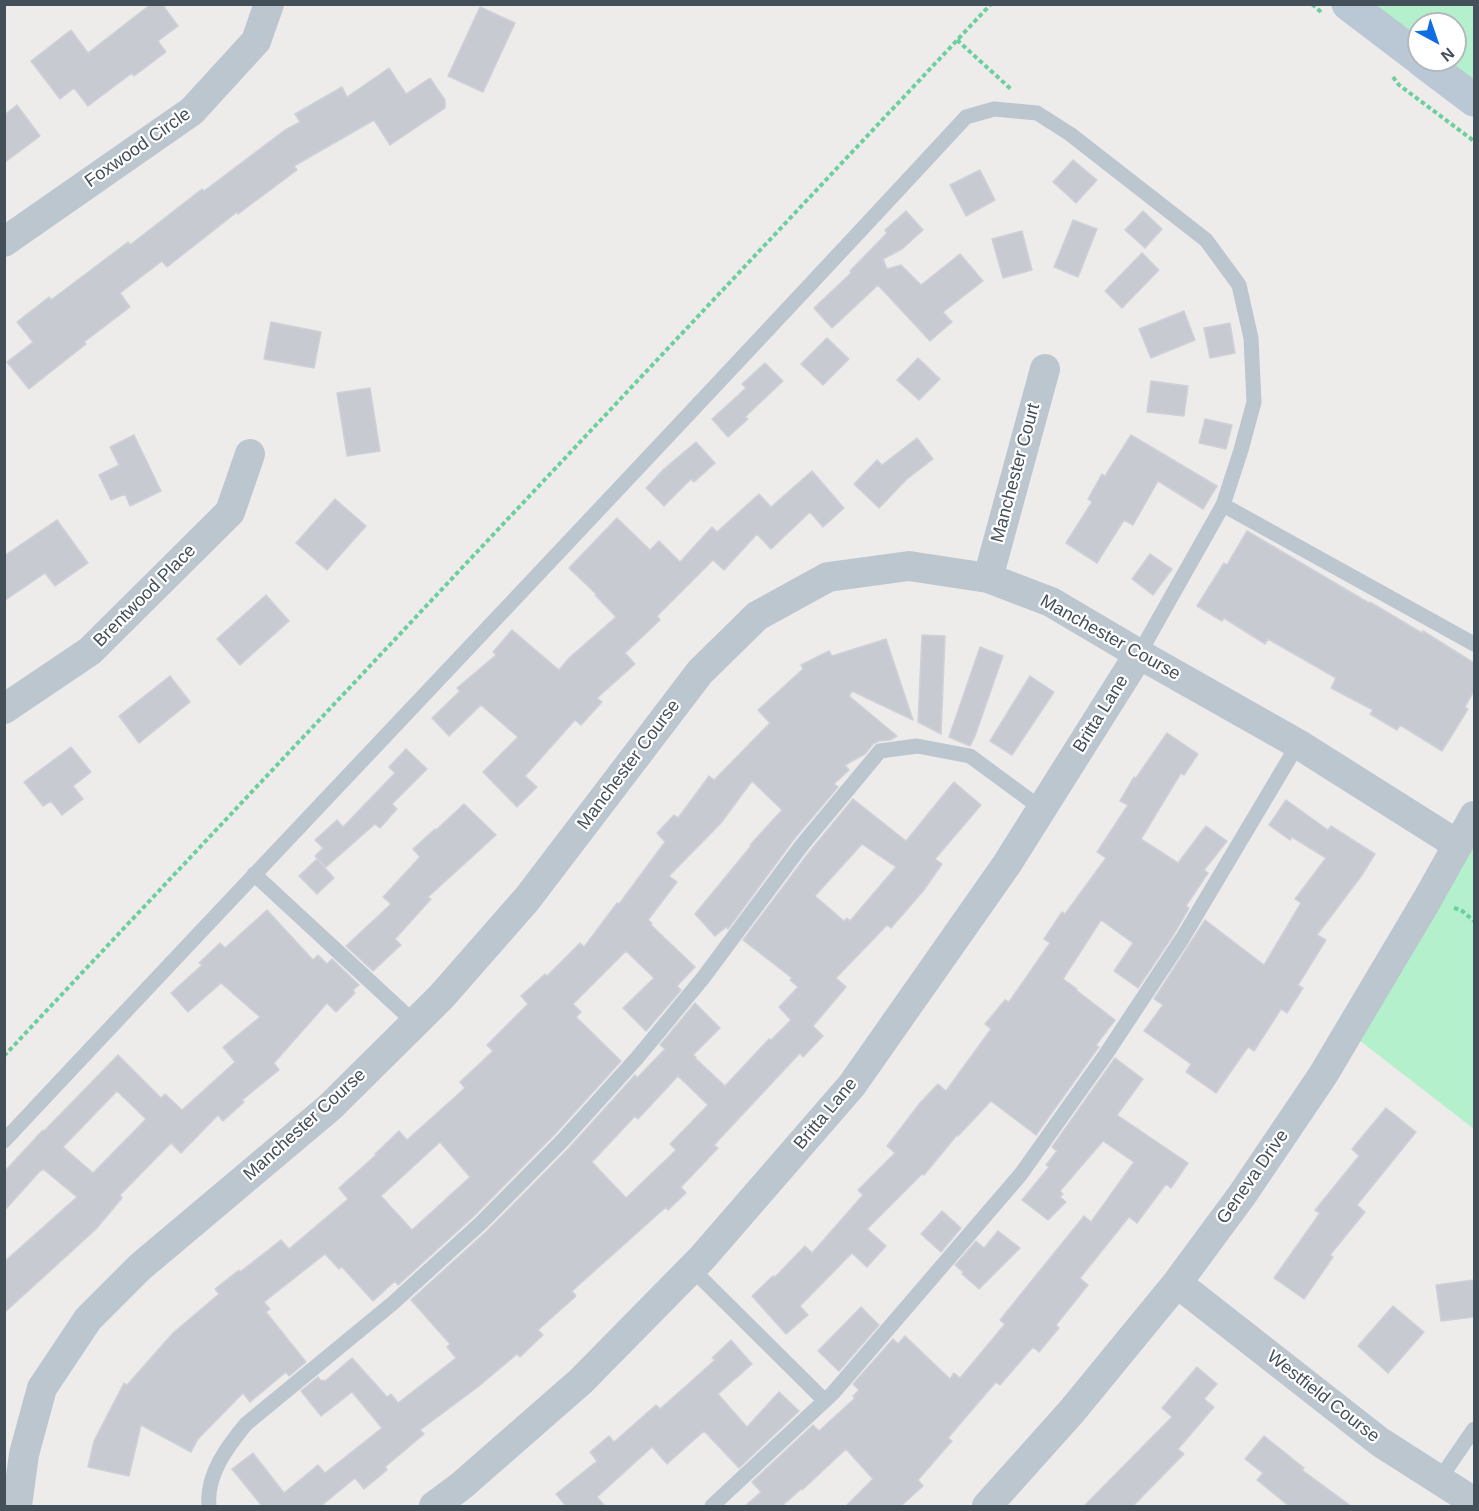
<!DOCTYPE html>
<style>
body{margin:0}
#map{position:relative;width:1479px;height:1511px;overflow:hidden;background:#eeebeb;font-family:Helvetica,sans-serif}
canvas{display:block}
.frame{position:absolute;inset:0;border:6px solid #434f59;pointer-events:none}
.north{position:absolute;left:1407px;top:12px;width:60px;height:60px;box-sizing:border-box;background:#fff;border:2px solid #b4b9bd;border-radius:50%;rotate:140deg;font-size:16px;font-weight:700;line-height:24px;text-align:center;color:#434f59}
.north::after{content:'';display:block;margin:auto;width:21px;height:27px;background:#106de3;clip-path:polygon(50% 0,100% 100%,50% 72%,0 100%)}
</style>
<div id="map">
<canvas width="1479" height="1511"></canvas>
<div class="frame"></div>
<div class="north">N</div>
</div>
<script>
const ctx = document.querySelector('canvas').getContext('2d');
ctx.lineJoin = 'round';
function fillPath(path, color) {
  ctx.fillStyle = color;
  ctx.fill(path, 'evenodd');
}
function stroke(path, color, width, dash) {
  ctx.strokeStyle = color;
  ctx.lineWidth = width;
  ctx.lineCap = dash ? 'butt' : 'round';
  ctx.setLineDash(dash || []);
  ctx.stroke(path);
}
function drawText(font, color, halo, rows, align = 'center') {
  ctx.font = font + ' Helvetica,sans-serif';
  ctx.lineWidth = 4.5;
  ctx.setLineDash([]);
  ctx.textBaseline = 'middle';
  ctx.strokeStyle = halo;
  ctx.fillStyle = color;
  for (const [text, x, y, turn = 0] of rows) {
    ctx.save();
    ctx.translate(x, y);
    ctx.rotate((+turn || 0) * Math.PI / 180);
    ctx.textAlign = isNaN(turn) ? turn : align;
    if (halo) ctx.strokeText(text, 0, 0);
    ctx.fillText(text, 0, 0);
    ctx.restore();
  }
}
const green = new Path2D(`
 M1365,5H1474V89L1437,60H1455V24H1419V46Z
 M1474,828V1129L1355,1037Z`);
const building = new Path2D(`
 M151,4H162L178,26L158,41L166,52L134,76L132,73L88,106L74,88L60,99L31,61L71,30L88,53Z
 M480,7L515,23L483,92L448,76Z
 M389,68L406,94L430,78L445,100V108L390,145L374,120L294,166L297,170L238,214L237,212L167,267L162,261L120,293L130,307L84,342L86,344L29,389L7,362L33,342L17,322L49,297L51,300L128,242L130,245L202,189L204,191L285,130L300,122L295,114L342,87L347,97Z
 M17,105L40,136L4,163V115Z
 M1073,160L1097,180L1076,203L1053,182Z
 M980,170L995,200L966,216L950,185Z
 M906,211L923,230L902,249L883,259L887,269L901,265L921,285L960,254L983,281L943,312L952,322L930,341L878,285L832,328L814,308L851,273L850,271L887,233L885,230Z
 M1143,211L1162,229L1145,248L1125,230Z
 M1073,220L1097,229L1078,277L1054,267Z
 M1022,231L1032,270L1003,278L992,239Z
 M1142,253L1159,270L1122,308L1105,291Z
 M1184,311L1195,340L1151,358L1139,329Z
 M271,322L321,332L314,368L264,359Z
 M1230,323L1235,353L1210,358L1204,328Z
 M827,338L849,359L823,385L801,364Z
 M918,358L940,379L919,400L897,380Z
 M765,363L783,381L745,417L748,419L728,437L712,419L746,388L742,384Z
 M1151,381L1188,386L1184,416L1147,412Z
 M370,388L380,451L347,456L337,393Z
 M1205,419L1232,425L1226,449L1199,443Z
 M134,435L161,491L130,506L125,494L111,500L99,475L119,465L110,447Z
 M1131,435L1217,486L1203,509L1158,481L1133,525L1124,520L1097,563L1066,543L1092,502L1088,499L1102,474L1105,476Z
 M917,438L933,459L907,479L879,508L854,484L877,460L882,465Z
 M696,442L715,463L694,482L691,479L664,506L646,488L664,469Z
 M812,471L844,508L823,527L810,512L771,549L757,534L724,570L713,560L657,616L660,620L625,653L635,664L597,698L602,702L581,725L575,720L525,776L537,787L517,807L483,772L518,737L481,705L449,736L432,718L460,691L457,688L496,655L493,652L512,630L559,670L569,658L616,617L595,595L596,594L569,568L617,518L650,550L659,541L680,562L712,527L717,532L759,494L771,507Z
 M335,499L366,526L327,570L296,543Z
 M57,520L88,563L55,586L45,573L4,601V556Z
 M1247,531L1369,603L1370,602L1422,633L1423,631L1474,663V691L1465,707L1468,709L1442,751L1400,725L1397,730L1370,714L1373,710L1331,688L1336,678L1268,639L1265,644L1224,618L1222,621L1197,606L1224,563L1227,565Z
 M1150,554L1172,569L1153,595L1132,579Z
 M266,595L289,621L240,665L217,639Z
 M922,635L945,636L941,734L918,722Z
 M886,639L913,720L852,691L849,696L897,736L890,740L879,741L873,744L865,754L845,765L849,770L834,784L838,787L794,839L728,929L726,927L715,936L695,914L751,846L750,845L782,810L752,781L721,823L669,876L677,882L648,920L652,923L651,925L695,967L677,986L681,990L646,1031L623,1008L654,978L626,951L573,1004L581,1012L576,1017L621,1061L555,1134L474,1216L398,1285L395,1281L373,1301L342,1267L339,1269L325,1254L264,1302L270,1309L266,1312L306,1362L289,1376L286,1372L250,1402L243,1393L198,1439L191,1452L141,1425L129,1476L88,1467L94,1441L124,1383L127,1385L173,1333L219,1294L215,1289L239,1270L240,1272L281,1240L289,1249L348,1199L339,1188L376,1155L375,1154L399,1131L407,1140L465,1088L460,1082L493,1051L487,1045L528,1004L521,996L545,974L547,976L580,943L584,947L617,903L619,904L665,842L657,833L674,815L678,818L709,776L714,780L770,723L758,710L803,669L801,665L829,651L832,656ZM440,1142L470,1177L412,1230L381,1196Z
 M980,647L1003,656L975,736L970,746L949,737Z
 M170,676L190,702L139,743L119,716Z
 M1030,676L1054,692L1012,755L990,741Z
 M1167,733L1198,754L1184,775L1181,773L1141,839L1178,863L1206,826L1227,841L1204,870L1208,873L1186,906L1189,908L1174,934L1138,988L1114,971L1133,943L1101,920L1063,979L1077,989L1076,990L1115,1020L1096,1045L1099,1047L1098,1048L1036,1135L991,1101L958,1136L957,1135L924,1175L922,1174L867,1229L886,1246L867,1267L852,1253L800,1306L808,1315L786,1334L752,1296L773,1276L775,1277L805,1246L812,1253L863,1195L858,1190L895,1153L887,1146L920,1103L938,1084L946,1091L991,1029L985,1024L1005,1000L1009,1002L1050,943L1044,939L1062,912L1065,914L1106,858L1097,852L1128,805L1120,801L1134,777L1136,778Z
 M71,747L91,772L73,786L83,799L62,815L51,801L43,806L24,782Z
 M406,749L427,769L392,804L397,809L380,828L375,824L326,867L315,856L323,848L315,840L337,820L343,827L395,773L389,767Z
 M954,782L981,805L935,859L942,864L924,890L891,928L887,925L836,978L846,987L813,1026L823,1036L803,1057L800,1053L714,1145L718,1148L681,1187L686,1193L668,1210L666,1207L572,1291L576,1296L538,1330L543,1335L520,1357L517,1354L479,1386L420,1430L424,1434L385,1467L387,1470L364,1489L355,1478L321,1506H262L232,1469L253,1453L284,1493L318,1465L325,1473L382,1428L352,1392L321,1416L301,1391L318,1377L321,1381L323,1380L325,1381L352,1358L387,1397L391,1394L398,1403L456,1358L447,1347L450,1344L411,1300L488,1230L569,1148L635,1075L637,1078L665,1049L660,1045L695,1003L720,1028L693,1055L696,1057L695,1058L725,1086L769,1039L771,1040L791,1020L779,1007L798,987L790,980L792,978L743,940L810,851L853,799L906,841ZM862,844L896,867L850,921L847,918L844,921L815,896ZM678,1076L708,1105L670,1144L676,1150L626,1198L592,1162L635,1116L638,1119Z
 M1286,800L1328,830L1331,826L1375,854L1362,875L1317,935L1326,940L1298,985L1303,988L1287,1013L1281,1009L1254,1051L1248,1047L1216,1093L1186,1072L1191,1064L1144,1031L1163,1005L1154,999L1205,920L1264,965L1301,903L1295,899L1326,858L1292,837L1290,840L1269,825Z
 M464,804L496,835L428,897L431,899L395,939L401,945L373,971L346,946L391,904L383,897L420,857L413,849L435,829L436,830Z
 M317,859L334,878L317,894L299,876Z
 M267,910L313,960L318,955L327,964L332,959L359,985L353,990L355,993L336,1012L327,1003L274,1063L279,1070L242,1100L244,1102L223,1121L218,1115L181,1153L171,1143L120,1195L122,1198L96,1229L4,1313V1262L77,1197L43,1169L42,1171L41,1170L4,1211V1172L43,1130L44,1131L118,1055L161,1098L165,1094L182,1110L235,1062L223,1047L260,1017L221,983L188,1012L171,993L202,965L199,963L220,943L225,948ZM117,1091L146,1119L93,1173L63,1147Z
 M1115,1058L1143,1079L1117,1115L1188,1163L1171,1188L1166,1184L1137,1223L1129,1217L1080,1278L1088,1285L1056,1325L1059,1328L1039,1352L1033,1347L1000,1385L996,1382L948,1438L952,1441L918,1480L923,1486L901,1506H846L873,1479L846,1449L802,1490L801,1489L782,1506H745L761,1492L752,1482L813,1425L819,1431L855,1398L853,1396L859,1390L853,1384L893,1339L898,1344L905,1336L950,1379L954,1373L960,1378L1005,1324L1000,1320L1084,1216L1091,1222L1134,1162L1103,1141L1060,1191L1063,1194L1060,1197L1066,1202L1048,1220L1022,1200L1049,1167L1046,1165L1057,1151L1052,1147Z
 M1386,1108L1416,1132L1357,1205L1365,1212L1330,1255L1333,1257L1304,1299L1274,1278L1320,1213L1315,1210L1359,1156L1352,1149Z
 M942,1211L961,1228L941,1252L921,1234Z
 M998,1231L1020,1248L979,1289L962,1274L963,1272L955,1265L976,1241L984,1248Z
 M1474,1280V1317L1441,1321L1436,1285Z
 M1393,1306L1424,1332L1388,1373L1358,1346Z
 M861,1307L879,1325L839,1371L818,1351Z
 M731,1340L752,1364L718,1394L747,1427L779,1392L799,1411L739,1468L704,1431L667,1464L652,1447L597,1497L605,1506H566L556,1494L597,1461L590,1452L609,1436L614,1442L656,1405L660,1409L715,1360L712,1358Z
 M1197,1367L1217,1384L1204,1399L1214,1407L1178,1449L1184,1454L1133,1506H1084L1172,1417L1162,1408Z
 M1264,1436L1304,1468L1302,1470L1351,1506H1289L1257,1480L1263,1473L1245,1459Z`);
const path = new Path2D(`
 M1312,4L1321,12
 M957,40L1012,90
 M1393,77L1399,85L1474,141
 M1454,908L1461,910L1474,921
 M4,1056L991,4`);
const lane = new Path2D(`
 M1223,505L1474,644
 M254,874L415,1023
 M4,1141C324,799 648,461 966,117L994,109L1037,113L1070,134L1206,240L1239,285L1251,338L1254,402L1241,450L1223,505L1139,654
 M692,1269L825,1401
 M1439,1480L1474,1429
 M209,1506C206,1475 227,1447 246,1424L393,1303L481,1223L562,1141L637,1058L703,978L802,845L880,751L917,746L970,756L1042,809
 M712,1506L833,1393L1021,1174L1106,1054L1182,939L1298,744`);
const street = new Path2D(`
 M4,242L192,111L256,41L269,4
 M988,578L1045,369
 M4,709L90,651L230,512L250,454
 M1177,1283L1380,1442L1474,1502
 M17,1506L24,1454L42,1388L88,1319L140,1267L330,1107L441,997L527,899L700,672L757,616L828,577L909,566L988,578L1051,602L1139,654L1298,744L1458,845
 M434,1506L461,1486L581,1381L702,1258L852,1085L1007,864L1139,654
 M987,1506L1072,1411L1177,1283L1242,1195L1323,1075L1427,900L1474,816`);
const secondary = new Path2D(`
 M1348,4L1419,58
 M1421,60L1474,100`);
const streetNames = [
 ["Foxwood Circle",138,148,-35],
 ["Manchester Court",1016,473,-75],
 ["Brentwood Place",145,596,-45],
 ["Manchester Course",1110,638,29],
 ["Britta Lane",1101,714,-58],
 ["Manchester Course",629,765,-53],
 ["Britta Lane",826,1114,-50],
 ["Manchester Course",305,1125,-42],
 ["Geneva Drive",1253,1177,-55],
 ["Westfield Course",1323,1397,38]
];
fillPath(green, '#b5f0cc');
fillPath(building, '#c7cad1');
stroke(building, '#cfd1d8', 1.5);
stroke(path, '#6ccf9e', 4, [4.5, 3]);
stroke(lane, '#bbc6cf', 15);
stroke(street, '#bbc6cf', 30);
stroke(secondary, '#bac7d4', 33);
drawText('18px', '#434f59', '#fff', streetNames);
</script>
